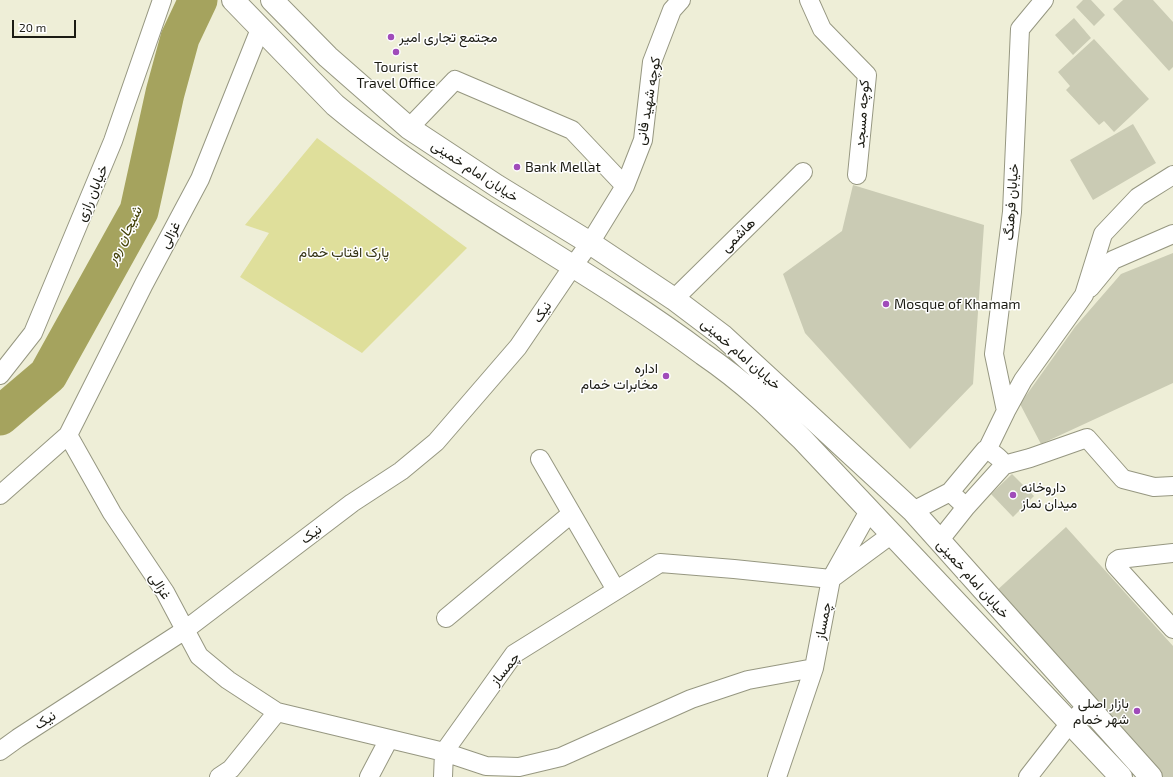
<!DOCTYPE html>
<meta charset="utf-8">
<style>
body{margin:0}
#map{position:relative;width:1173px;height:777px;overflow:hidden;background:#eeeed7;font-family:"Exo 2",sans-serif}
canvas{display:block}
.scale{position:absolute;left:12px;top:20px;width:64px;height:18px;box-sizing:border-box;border:2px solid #1b1b13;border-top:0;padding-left:5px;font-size:12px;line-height:14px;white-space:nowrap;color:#1b1b13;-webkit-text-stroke:3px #fff;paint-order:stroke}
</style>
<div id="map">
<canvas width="1173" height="777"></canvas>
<div class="scale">20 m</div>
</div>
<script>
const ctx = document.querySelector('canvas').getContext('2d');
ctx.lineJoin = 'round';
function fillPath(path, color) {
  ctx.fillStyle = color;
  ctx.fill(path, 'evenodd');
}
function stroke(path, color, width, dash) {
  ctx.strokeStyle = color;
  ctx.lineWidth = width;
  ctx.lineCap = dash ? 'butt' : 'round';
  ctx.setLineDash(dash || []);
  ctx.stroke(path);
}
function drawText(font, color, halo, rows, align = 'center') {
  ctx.font = font + ' "Exo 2",Vazirmatn,sans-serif';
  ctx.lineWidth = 3;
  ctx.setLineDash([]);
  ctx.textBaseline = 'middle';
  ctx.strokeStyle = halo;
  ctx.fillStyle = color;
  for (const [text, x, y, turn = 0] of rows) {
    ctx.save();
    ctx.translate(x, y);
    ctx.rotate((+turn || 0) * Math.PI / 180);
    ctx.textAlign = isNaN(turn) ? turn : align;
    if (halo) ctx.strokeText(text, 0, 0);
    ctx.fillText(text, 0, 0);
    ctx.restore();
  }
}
const green = new Path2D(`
 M317,138L467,248L362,353L240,277L269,233L245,225Z`);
const river = new Path2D(`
 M0,416L48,375L139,211L165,93L180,38L198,0`);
const building = new Path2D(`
 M1083,0H1091L1105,15L1094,26L1076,7Z
 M1123,0H1153L1173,22V67L1169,71L1113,9Z
 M1074,18L1091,38L1073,55L1055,35Z
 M1094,39L1149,99L1114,132L1104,121L1099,125L1066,90L1070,86L1058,72Z
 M1133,124L1156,163L1093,200L1070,160Z
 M853,185L984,225L973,384L910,449L805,333L783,274L842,231Z
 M1173,253V383L1041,444L1020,404L1075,327L1121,274Z
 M1012,474L1034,496L1013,517L991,494Z
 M1066,527L1173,646V777H1160L994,593Z`);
const street = new Path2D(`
 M809,0L822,29L867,75L857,175
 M409,128L455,80L572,130L625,186
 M1090,288L1113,260L1173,234
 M674,299L803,172
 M0,375L33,333L113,141L162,0
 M1006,411L994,354L1012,212L1020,29L1044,0
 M68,435L112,513L165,592L199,656L228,680L277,712
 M985,450H988C994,454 1002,459 1004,465L966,507L950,492Z
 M987,450L1006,411L1023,380L1084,295L1103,234L1138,197L1173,175
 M540,459L616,590
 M1004,465L1030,458L1087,438L1123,479L1154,487L1173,486
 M0,495L68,435L144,284L200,179L260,29
 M913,511L950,492
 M939,541L966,507
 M1173,553L1119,559L1116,561L1115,565L1173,629
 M446,618L571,514
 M0,751L18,738L185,630L352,503L401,471L436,442L518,347L573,266L590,243L625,186L643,140L652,62L672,10L681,0
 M219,777L231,769L277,712L444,752L514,654L660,563L734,569L831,579L892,534
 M369,777L389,739
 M443,777L444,752L486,766L519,767L561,757L691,699L748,680L814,668
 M777,777L814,668L831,579L869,511
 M1028,777L1070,723L1087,706`);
const secondary = new Path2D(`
 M233,0L335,105C449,200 585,265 703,354C722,367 741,382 758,397C773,410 787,425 802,439L1121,777
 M272,0L328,57L409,128L497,186L590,243L674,299L723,336L913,511L1151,777`);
const markers = [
 [391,37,4,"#a04bba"],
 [396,52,4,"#a04bba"],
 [517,167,4,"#a04bba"],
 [886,304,4,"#a04bba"],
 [666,376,4,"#a04bba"],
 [1013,495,4,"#a04bba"],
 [1137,711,4,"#a04bba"]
];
const poiNames = [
 ["مجتمع تجاری امیر",399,37],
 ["Tourist",396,67,"center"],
 ["Travel Office",396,83,"center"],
 ["Bank Mellat",525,167],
 ["Mosque of Khamam",894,304],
 ["اداره",658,368,"right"],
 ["مخابرات خمام",658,384,"right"],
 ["داروخانه",1021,487],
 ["میدان نماز",1021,503],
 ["بازار اصلی",1129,703,"right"],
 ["شهر خمام",1129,719,"right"]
];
const streetNames = [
 ["کوچه شهید فانی",648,101,-80],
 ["کوچه مسجد",862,114,-86],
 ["خیابان امام خمینی",475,171,33],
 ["خیابان رازی",92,193,-67],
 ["خیابان فرهنگ",1011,202,-86],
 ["غزالی",170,235,-62],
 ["هاشمی",738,235,-45],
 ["نیک",542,312,-56],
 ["خیابان امام خمینی",741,354,41],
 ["نیک",311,534,-37],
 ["خیابان امام خمینی",973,579,48],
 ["غزالی",160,586,58],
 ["چمساز",823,621,-79],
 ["چمساز",505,669,-51],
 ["نیک",45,720,-33]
];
const parkNames = [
 ["پارک افتاب خمام",344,252]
];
const waterNames = [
 ["شیجان رور",124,235,-63]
];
fillPath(green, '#dfdf9b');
stroke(river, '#a5a35e', 39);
fillPath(building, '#cacbb4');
stroke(street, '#969781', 20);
stroke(secondary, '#969781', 24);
stroke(street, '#fff', 18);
stroke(secondary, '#fff', 22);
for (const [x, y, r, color] of markers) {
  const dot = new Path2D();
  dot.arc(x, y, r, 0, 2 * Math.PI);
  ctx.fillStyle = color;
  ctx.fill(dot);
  stroke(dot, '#fff', 1.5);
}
drawText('14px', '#1b1b13', '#fff', poiNames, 'left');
drawText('14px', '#1b1b13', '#fff', streetNames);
drawText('14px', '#353415', '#fff', parkNames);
drawText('italic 15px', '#413f06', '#fff', waterNames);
</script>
